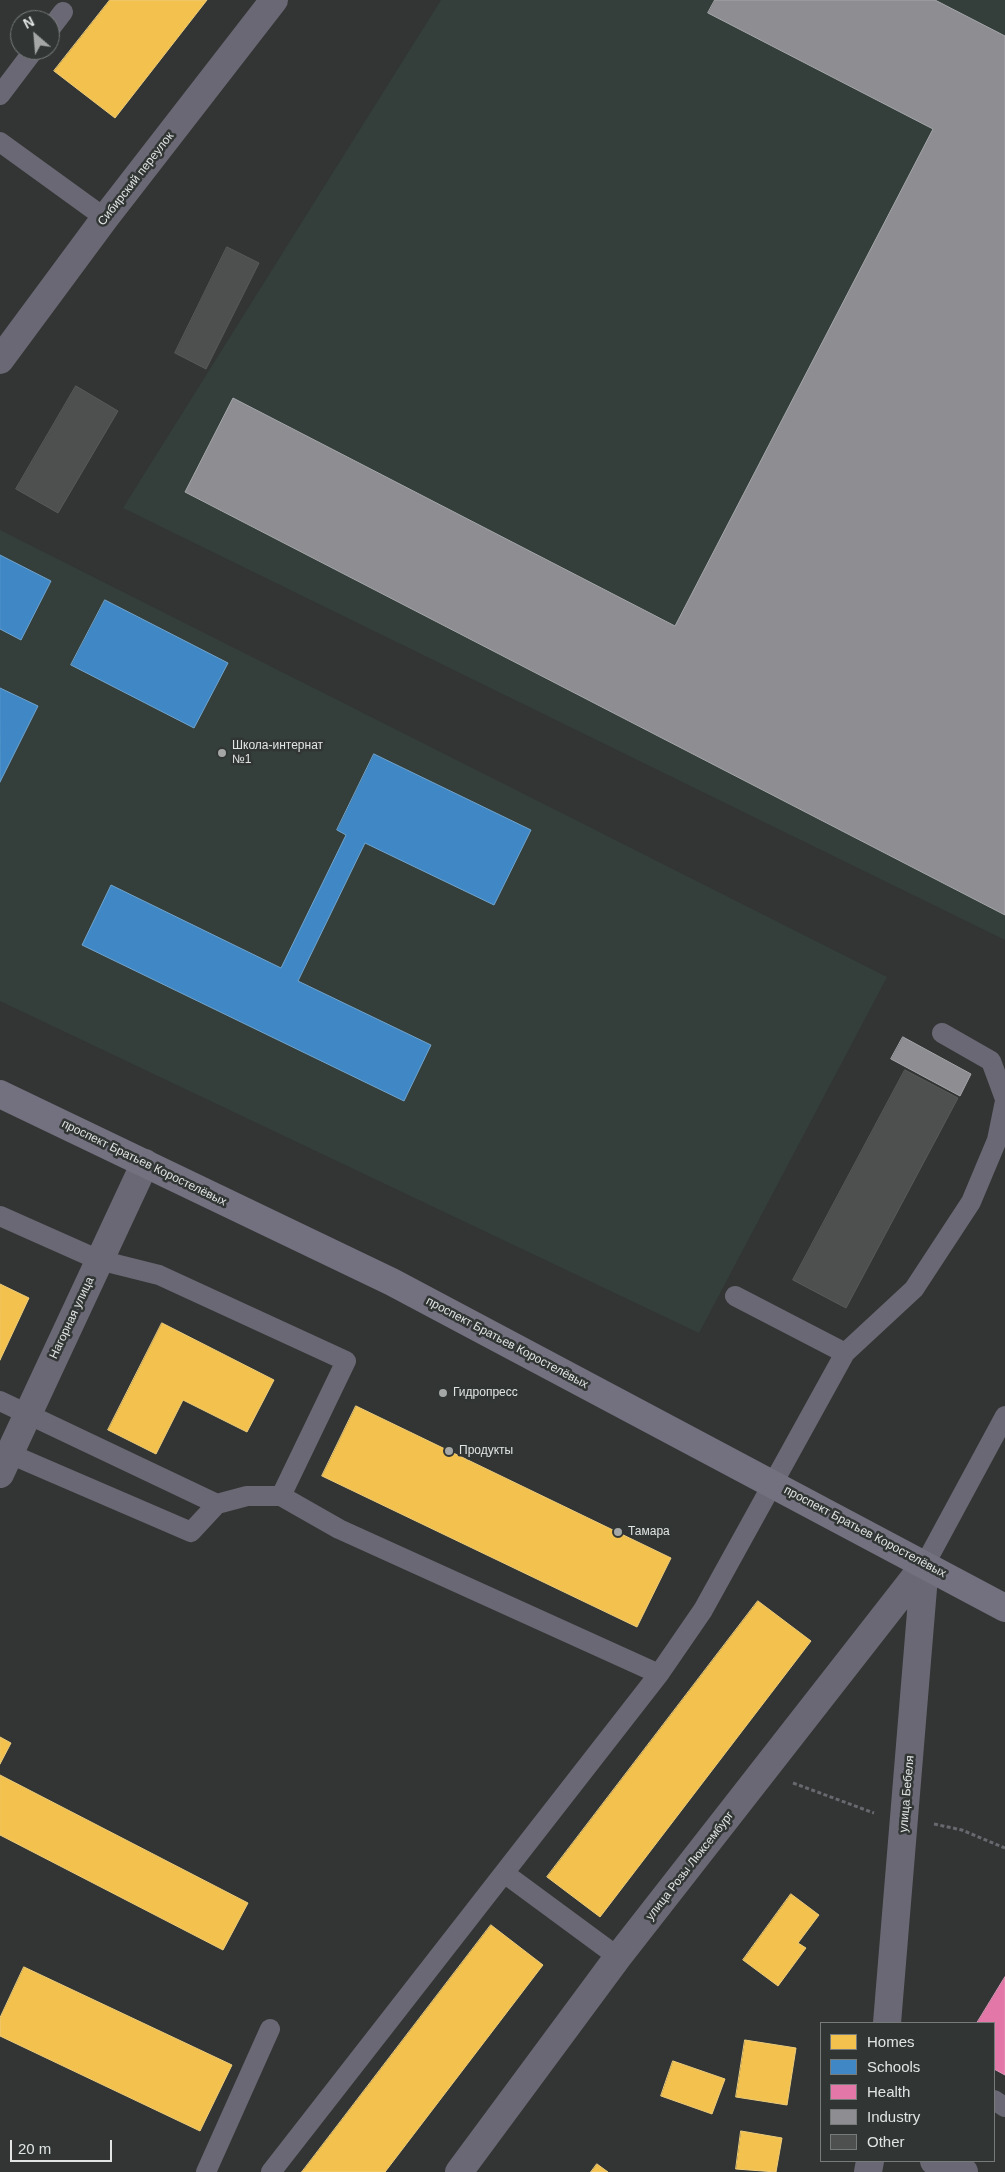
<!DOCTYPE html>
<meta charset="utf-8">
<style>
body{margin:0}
#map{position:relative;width:1005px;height:2172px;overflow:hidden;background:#323534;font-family:Arial,sans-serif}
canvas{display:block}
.legend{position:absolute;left:820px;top:2022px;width:175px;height:140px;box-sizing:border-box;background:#313635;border:1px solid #777c7b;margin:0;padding:6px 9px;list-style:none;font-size:15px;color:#e1e4e3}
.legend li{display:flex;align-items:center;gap:10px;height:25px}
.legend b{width:25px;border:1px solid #777c7b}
.north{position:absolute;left:10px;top:10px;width:50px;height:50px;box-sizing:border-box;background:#313635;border:1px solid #777c7b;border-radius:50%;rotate:333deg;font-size:14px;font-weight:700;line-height:20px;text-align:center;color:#e1e4e3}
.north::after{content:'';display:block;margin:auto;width:18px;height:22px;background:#a4a7a6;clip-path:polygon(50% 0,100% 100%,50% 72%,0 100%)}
.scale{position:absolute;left:10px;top:2140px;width:102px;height:22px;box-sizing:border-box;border:2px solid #e1e4e3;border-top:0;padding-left:6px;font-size:15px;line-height:18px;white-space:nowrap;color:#e1e4e3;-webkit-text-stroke:4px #313635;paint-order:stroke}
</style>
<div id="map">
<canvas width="1005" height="2172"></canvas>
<ul class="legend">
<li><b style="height:14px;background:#f2c14e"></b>Homes</li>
<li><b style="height:14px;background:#3f88c5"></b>Schools</li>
<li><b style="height:14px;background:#e377a8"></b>Health</li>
<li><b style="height:14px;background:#8d8d92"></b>Industry</li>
<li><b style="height:14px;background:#4e5050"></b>Other</li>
</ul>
<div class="north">N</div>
<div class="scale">20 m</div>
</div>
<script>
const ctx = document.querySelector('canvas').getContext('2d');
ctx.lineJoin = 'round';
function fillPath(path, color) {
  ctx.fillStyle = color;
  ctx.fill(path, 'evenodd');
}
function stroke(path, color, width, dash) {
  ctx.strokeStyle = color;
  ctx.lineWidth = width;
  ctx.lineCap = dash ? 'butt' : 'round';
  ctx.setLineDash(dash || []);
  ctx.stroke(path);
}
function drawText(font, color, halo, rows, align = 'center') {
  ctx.font = font + ' Arial,sans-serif';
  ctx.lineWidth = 5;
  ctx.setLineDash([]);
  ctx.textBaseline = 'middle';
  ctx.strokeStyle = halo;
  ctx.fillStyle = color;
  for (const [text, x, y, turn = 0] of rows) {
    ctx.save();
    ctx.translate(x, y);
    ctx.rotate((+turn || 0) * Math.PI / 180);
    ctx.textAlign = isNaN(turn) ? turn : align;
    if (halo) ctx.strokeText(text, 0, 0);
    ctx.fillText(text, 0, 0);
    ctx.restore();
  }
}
const built = new Path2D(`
 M441,0H1005V940L123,508Z
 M0,530L887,977L699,1333L0,1001Z`);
const homes = new Path2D(`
 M110,0H207L115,118L54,71Z
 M0,1284L29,1298L0,1360Z
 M162,1323L274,1380L247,1432L183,1400L156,1454L108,1430Z
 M356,1406L671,1558L637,1627L322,1476Z
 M758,1601L811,1641L600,1917L547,1877Z
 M0,1737L11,1743L0,1764Z
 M0,1775L248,1903L223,1950L0,1835Z
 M791,1894L819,1915L798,1943L806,1948L778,1986L743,1960Z
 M491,1925L543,1965L385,2172H302Z
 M24,1967L232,2065L200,2131L0,2036V2018Z
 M745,2040L796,2048L787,2105L736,2097Z
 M673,2061L725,2079L712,2114L661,2096Z
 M741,2131L782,2138L776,2172L736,2169Z
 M597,2164L608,2172H591Z`);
const schools = new Path2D(`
 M0,555L51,581L21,640L0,629Z
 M105,600L228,663L194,728L71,665Z
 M0,688L38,706L0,782Z
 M374,754L531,830L494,905L365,843L298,981L431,1045L404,1101L82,945L111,885L281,968L346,835L337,830Z`);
const health = new Path2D(`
 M1005,1977V2075L994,2069V2023H977Z`);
const industry = new Path2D(`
 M715,0H935L1005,36V915L185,492L233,398L675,626L933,129L708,13Z
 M903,1037L971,1074L960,1096L891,1059Z`);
const building = new Path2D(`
 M227,247L259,263L206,369L175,353Z
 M76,386L118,411L58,513L16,489Z
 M905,1070L958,1098L846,1308L793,1280Z`);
const path = new Path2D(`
 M793,1783L874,1813
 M934,1824L962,1830L1005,1848`);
const service = new Path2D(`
 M50,29L63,12
 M0,95L34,50
 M0,142L105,218
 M942,1033L991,1061L1005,1099
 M0,1216L99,1260L159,1275L346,1361L281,1496H247L217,1504L191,1532L10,1454
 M735,1296L845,1353
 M0,1401L217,1504
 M281,1496L339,1529L659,1674
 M925,1564L1005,1416
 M618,1957L504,1873L659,1674L703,1610L845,1353L914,1289L971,1202L997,1140L1005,1101
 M994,2100L1005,2107
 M206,2172L270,2029
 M271,2172L504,1873`);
const minor = new Path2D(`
 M0,360L105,218L274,0
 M0,1474L145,1163
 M934,2161L964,2172`);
const tertiary = new Path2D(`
 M887,2023L925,1564
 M459,2172L618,1957L925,1564
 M868,2172L870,2161`);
const primary = new Path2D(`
 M0,1094L392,1282L1005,1608`);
const markers = [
 [222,753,5,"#a4a7a6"],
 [443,1393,5,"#a4a7a6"],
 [449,1451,5,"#a4a7a6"],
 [618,1532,5,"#a4a7a6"]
];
const streetNames = [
 ["Сибирский переулок",136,179,-52],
 ["проспект Братьев Коростелёвых",144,1163,26],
 ["Нагорная улица",72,1318,-65],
 ["проспект Братьев Коростелёвых",507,1343,28],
 ["проспект Братьев Коростелёвых",865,1532,28],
 ["улица Бебеля",907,1794,-85],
 ["улица Розы Люксембург",690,1866,-52]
];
const poiNames = [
 ["Школа-интернат",232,746],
 ["№1",232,760],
 ["Гидропресс",453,1393],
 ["Продукты",459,1451],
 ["Тамара",628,1532]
];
fillPath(built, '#343f3b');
fillPath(homes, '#f2c14e');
stroke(homes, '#edcc7b', 1);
fillPath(schools, '#3f88c5');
stroke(schools, '#70a4ce', 1);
fillPath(health, '#e377a8');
stroke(health, '#e298ba', 1);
fillPath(industry, '#8d8d92');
stroke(industry, '#a6a7aa', 1);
fillPath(building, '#4e5050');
stroke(building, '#585a59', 1);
stroke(path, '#68686f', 3, [4, 2.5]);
stroke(service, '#6a6874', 20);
stroke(minor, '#6a6874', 28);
stroke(tertiary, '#6a6874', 28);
stroke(primary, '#73717f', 28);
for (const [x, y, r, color] of markers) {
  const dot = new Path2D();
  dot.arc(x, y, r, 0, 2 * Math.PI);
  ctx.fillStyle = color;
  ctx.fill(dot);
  stroke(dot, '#313635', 2);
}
drawText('12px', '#e1e4e3', '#313635', streetNames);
drawText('12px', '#e1e4e3', '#313635', poiNames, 'left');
</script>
